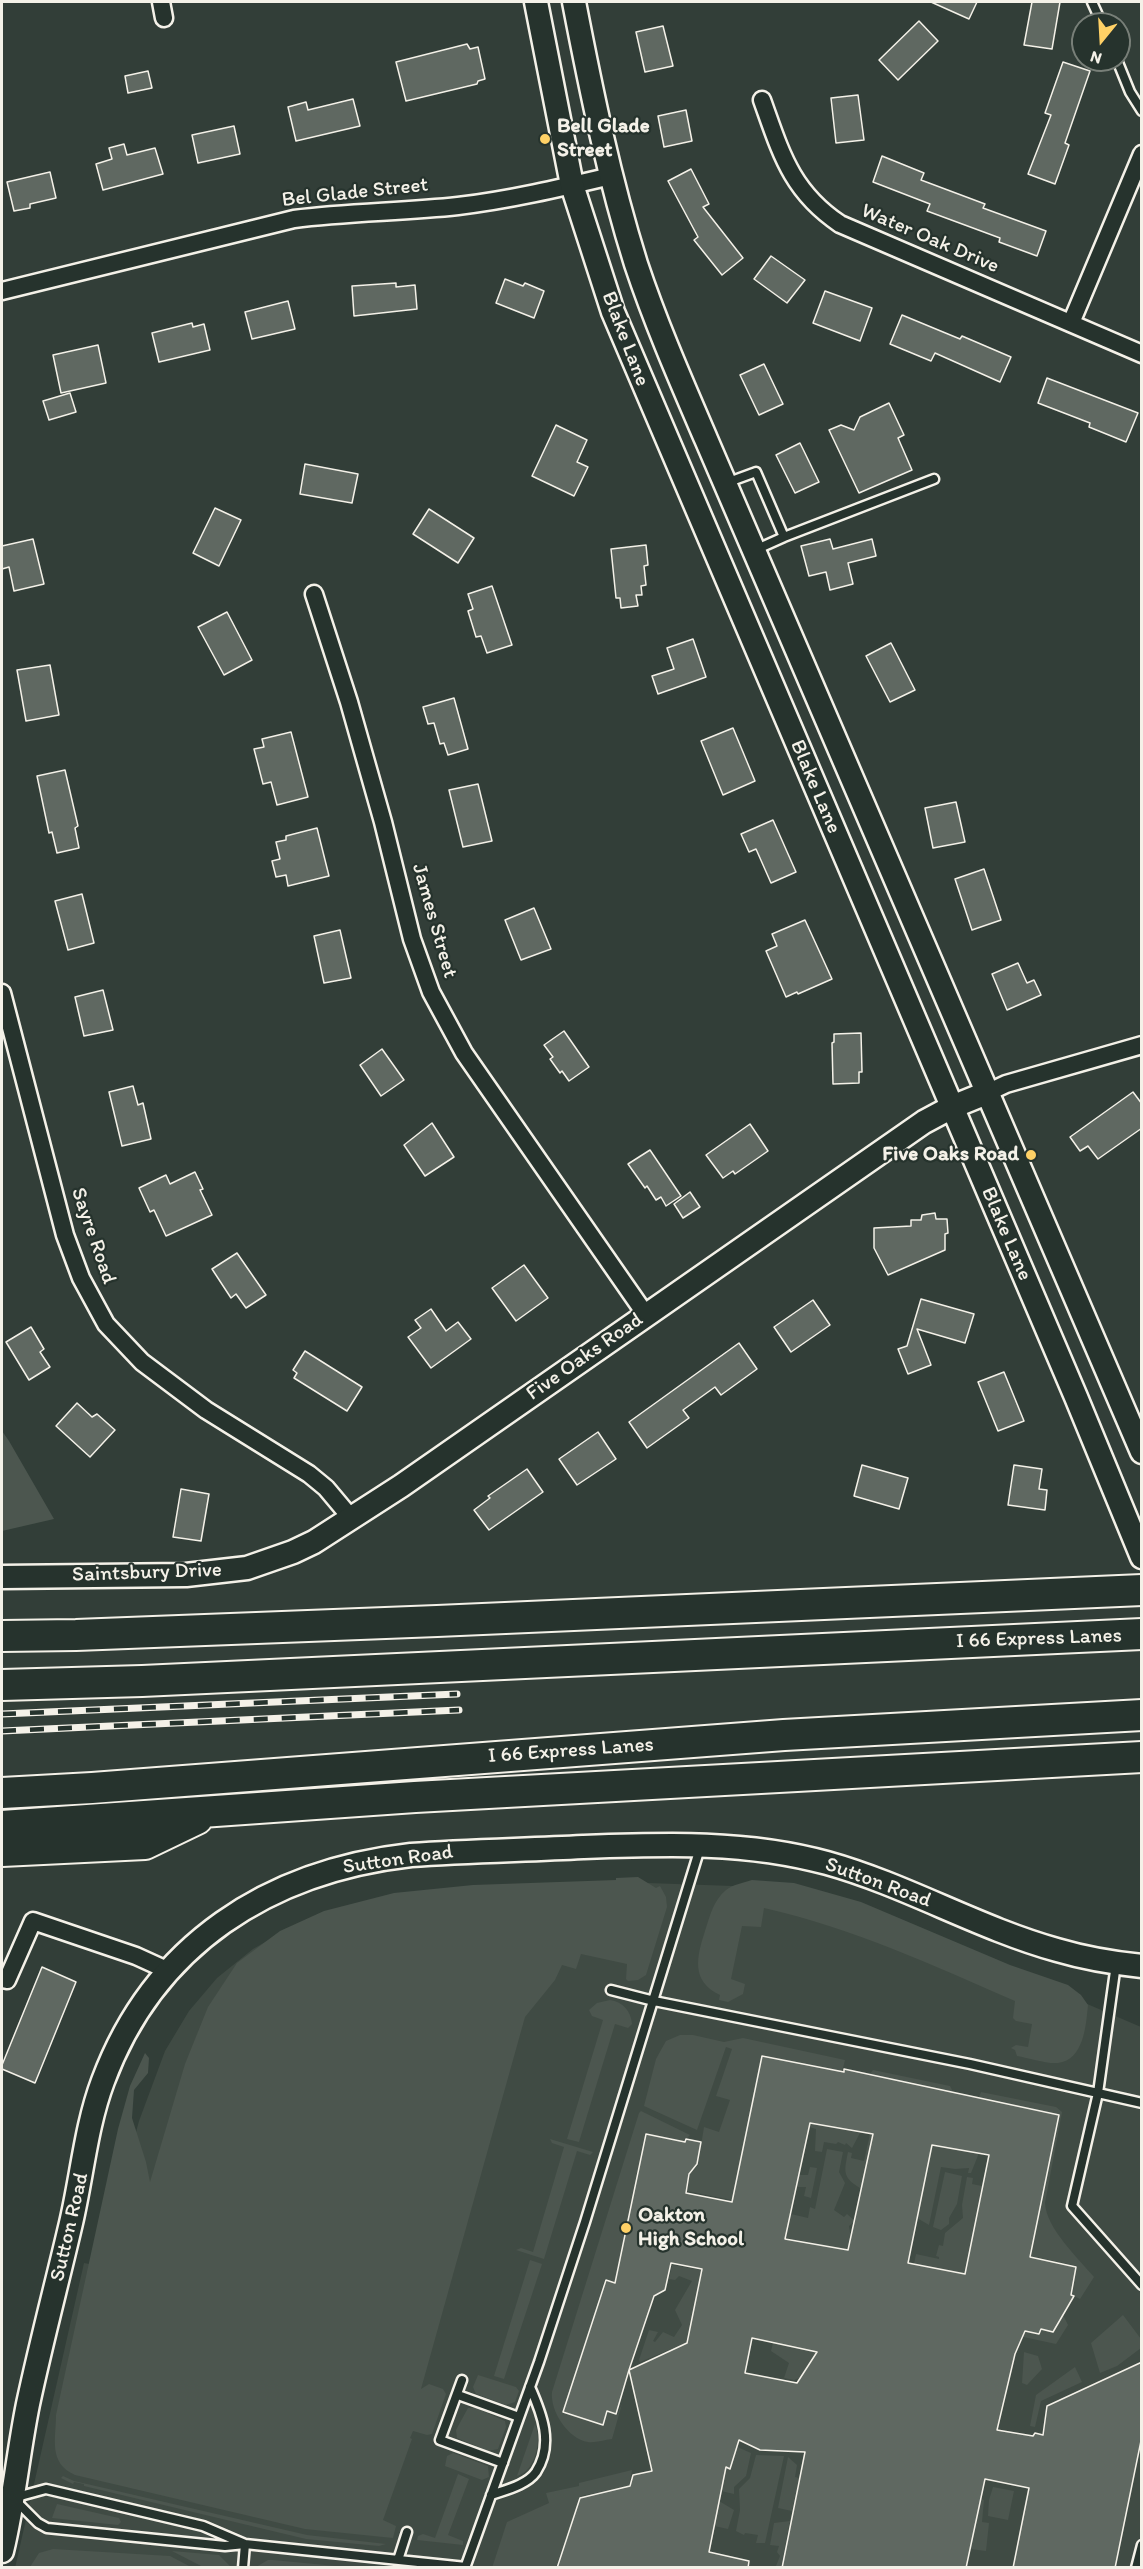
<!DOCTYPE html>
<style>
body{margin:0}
#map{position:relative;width:1143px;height:2569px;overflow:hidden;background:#323e38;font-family:Itim,sans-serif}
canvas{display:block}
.frame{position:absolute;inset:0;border:3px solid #f4f1e8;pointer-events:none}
.north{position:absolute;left:1071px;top:12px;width:60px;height:60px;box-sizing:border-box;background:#26332d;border:2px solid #787f78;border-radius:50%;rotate:198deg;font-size:16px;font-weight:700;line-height:24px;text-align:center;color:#f4f1e8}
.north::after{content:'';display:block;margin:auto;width:21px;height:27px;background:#ffd166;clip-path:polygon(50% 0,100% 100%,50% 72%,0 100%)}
</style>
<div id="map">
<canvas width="1143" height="2569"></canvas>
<div class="frame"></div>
<div class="north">N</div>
</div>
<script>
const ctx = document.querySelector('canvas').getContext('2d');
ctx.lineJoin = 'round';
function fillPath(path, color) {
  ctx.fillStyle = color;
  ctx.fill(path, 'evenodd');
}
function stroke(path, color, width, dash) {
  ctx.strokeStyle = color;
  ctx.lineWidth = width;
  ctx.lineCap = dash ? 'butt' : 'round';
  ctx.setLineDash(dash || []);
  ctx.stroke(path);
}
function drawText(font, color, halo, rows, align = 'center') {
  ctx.font = font + ' Itim,sans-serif';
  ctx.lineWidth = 4.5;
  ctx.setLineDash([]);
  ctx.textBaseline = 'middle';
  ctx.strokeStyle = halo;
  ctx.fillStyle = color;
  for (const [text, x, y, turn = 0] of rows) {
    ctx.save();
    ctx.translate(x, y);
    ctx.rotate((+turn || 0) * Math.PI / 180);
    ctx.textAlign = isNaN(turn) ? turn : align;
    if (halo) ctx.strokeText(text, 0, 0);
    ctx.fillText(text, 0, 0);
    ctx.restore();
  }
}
const built = new Path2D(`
 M648,1883L733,1886L782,1892L914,1930L1141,2027V2567L15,2568L84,2263L100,2266L139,2121L165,2051L189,2011L217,1978L253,1949L288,1929Z`);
const green = new Path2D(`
 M2,1431L9,1441L54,1519L2,1531Z
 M638,1877L656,1888L660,1886L666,1897L667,1907L646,1975L638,1980L628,1981L626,1979L627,1964L581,1954L576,1969L562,1965L555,1980L525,2017L421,2389L429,2384L443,2389L446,2394L432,2434L427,2435L413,2431L410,2438L412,2439L383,2520L396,2526L393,2538L305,2529L75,2475C48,2463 56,2439 56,2415L118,2129L130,2086L145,2053L149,2058L148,2073L134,2090L132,2118L146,2162L150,2182L185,2064L208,2007L237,1963L280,1931L324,1911L394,1893L473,1885L616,1880V1878Z
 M752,1880L794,1883L861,1902L1010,1965L1068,1985L1081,1995L1088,2005C1086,2025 1084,2060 1058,2063C1046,2064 1029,2058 1017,2056L1015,2050L1011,2048L1016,2045L1028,2047L1032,2024L1016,2021L1013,2018L1015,2001C932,1965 853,1928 764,1908L761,1927L742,1926L731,1979L745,1984L743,1994L728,2002L719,2000L720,1995C690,1981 697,1956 705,1931C710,1916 713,1901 726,1890C734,1884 743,1883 752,1880Z
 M610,2000C623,2002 631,2011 632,2024L628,2028L615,2024L579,2142L567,2139L603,2020L592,2016L589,2010L597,2003Z
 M680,2035H693L724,2042L743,2038L845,2060L842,2072L762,2055L732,2200L687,2191L690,2174L698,2165L704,2127L719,2132L730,2100L716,2096L732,2049L726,2047L697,2130L644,2106L656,2059L666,2041Z
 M873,2070L950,2086L952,2090L951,2092L869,2075Z
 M981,2092L1056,2107L1062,2112L1045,2203C1046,2228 1078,2258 1094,2277L1080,2299L1072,2295L1077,2266L1031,2256L1060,2115L979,2097Z
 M641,2111L690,2135L684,2141L645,2134L617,2270L622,2271L619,2283L605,2279L563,2413L603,2425L608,2412L617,2415L622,2404L612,2439C604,2440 595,2443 588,2442C568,2439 550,2411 552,2392L639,2113Z
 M810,2123L860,2133L852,2148L846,2143L845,2145L838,2142L836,2144L824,2142L822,2152L815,2151L816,2129L809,2127Z
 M870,2134H873L862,2189C842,2178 844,2172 848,2152L852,2153L851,2158L864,2161Z
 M550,2139L593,2152L590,2155L577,2151L544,2259L516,2250L521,2248L533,2252L564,2147L552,2143Z
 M932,2145L979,2153L971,2173H968L969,2168L955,2169L941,2167L929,2225L917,2218Z
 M827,2149L843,2152L839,2172L845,2183L834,2210L844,2217L847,2214L855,2221L849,2226L851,2238L849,2250L786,2238L791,2214L808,2218L810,2207L815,2209Z
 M810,2167L817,2168L811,2198L804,2196L806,2187H796L798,2175H808Z
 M945,2172L962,2176L957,2204L949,2218V2224L941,2230L933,2227Z
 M967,2177L973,2178L972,2184L982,2186L964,2274L914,2264L916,2254L939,2259V2257L936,2256L939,2245L943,2246L945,2233L963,2218L962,2205Z
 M530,2260L542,2264L504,2379L494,2376Z
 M672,2265L701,2270L686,2343L640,2362L639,2360L649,2330L658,2332L653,2341L655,2342L663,2332L674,2337L682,2325L675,2310L692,2281L679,2276L675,2280L669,2279Z
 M834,2311L819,2386L802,2377L794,2380L784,2378L789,2363L771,2351L773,2343L803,2348Z
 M1063,2315L1068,2325L1056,2344L1014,2335L1015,2330L1038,2334L1041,2329L1053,2332Z
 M1123,2315L1141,2339V2348L1117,2366L1100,2373L1091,2343Z
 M1024,2352L1038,2356L1042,2369L1027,2385L1022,2383Z
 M1075,2367L1082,2382L1041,2401L1035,2427L1030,2426L1036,2395Z
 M478,2375L516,2387L519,2391L515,2402L506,2405L476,2394L473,2387Z
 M468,2408H476L505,2421L506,2427L498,2449L488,2451L457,2438L456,2430Z
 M535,2424C542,2439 536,2471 517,2476Z
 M735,2446L751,2453L746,2476L734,2487V2494L721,2491L726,2467L730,2469Z
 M453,2453L488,2466L489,2477L482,2480L445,2466L447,2456Z
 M756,2455L784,2456L765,2543H756L758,2535L745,2533L744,2535L736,2531L740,2510L739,2489L750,2478Z
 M788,2457L797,2465L795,2477L799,2478L792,2511L778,2508Z
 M632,2470L629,2486L581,2496L556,2567L492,2568L507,2522L549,2503L546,2493L579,2486V2483Z
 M458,2474L469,2479L448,2535L463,2541V2545L417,2540L418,2536L423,2534L435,2538Z
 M63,2476L74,2481L307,2535L386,2544L379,2546L306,2539L84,2486V2484L74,2482L73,2484L61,2478Z
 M993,2487L1014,2491L1008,2520L988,2516L989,2500Z
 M981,2499L984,2500L982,2522L989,2523L986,2551L970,2549Z
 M719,2501L734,2510L728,2529L714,2526Z
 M57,2504L119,2518L121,2522L118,2525L52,2518Z
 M790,2521L781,2567L776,2566L780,2556L777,2552L779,2546L770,2545L774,2523Z
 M53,2549L170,2556L191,2567H30L39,2553Z
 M172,2551L219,2555L231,2567H203Z
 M268,2560H273L346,2567H256Z`);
const building = new Path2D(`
 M931,2H977L969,19Z
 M1032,2H1060L1052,49L1024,45Z
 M919,21L938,41L898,80L879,60Z
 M663,26L673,66L645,72L636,32Z
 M467,44L470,49L478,47L485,79L478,81L477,84L406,101L396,62Z
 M1063,62L1090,71L1065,143L1069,145L1055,184L1028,174L1051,115L1045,113Z
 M148,71L152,88L128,93L125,76Z
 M858,95L864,140L836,143L831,98Z
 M353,99L360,126L296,141L288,107L306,102L308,110Z
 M686,110L692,141L664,147L658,116Z
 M234,126L240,154L198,163L192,135Z
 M124,144L127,155L155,148L163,174L103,190L96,164L112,159L109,148Z
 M882,156L924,173L921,180L985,204L983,208L1046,231L1037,256L999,242L1000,238L927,211L930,204L873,182Z
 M691,169L709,204L703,207L743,258L722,275L694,240L698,237L668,181Z
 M50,172L56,198L30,204V208L14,211L7,182Z
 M771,256L805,280L787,303L754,279Z
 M505,279L523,286L525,283L544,291L534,318L496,303Z
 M396,283V287L415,285L417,309L354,316L352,286Z
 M825,291L872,308L860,341L813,323Z
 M288,301L295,329L252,339L245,312Z
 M902,315L960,339L962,336L1011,357L1000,382L935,353L931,361L890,344Z
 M192,323L193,327L204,324L210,350L159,362L152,333Z
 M98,345L106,383L61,393L53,355Z
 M764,364L783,404L759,415L740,375Z
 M1047,378L1138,413L1126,442L1089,427L1090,423L1038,403Z
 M70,393L76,412L49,420L43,401Z
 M889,403L904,435L898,438L912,470L859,493L829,430L841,425L854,430L860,417Z
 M556,425L587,440L577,462L588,467L574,496L532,476Z
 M800,443L819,482L795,493L776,455Z
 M305,464L358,474L352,503L300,494Z
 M215,508L241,520L219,566L193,553Z
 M429,509L474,538L458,563L413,534Z
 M33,539L44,584L14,591L9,567L2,569V546Z
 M830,539L833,549L872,539L876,556L848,563L853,584L830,590L826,572L809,576L801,546Z
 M646,545L648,565L644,566L646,585L641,586L642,595H636L638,606L621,608L620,598H616L611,549Z
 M492,586L512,645L487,653L481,636L476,637L468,611L473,609L468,594Z
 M227,612L252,660L224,675L198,627Z
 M693,639L706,677L658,694L652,676L674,669L667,648Z
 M891,643L915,690L890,702L866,656Z
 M50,665L59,715L26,721L17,670Z
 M454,698L468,749L448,755L444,743L440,744L434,723L428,724L423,707Z
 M733,728L755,781L723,795L701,741Z
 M291,732L308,797L277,805L271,782L263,784L254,749L264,747L262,739Z
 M65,770L78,826L75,828L79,848L57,853L52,832L49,833L37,776Z
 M478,784L492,841L463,847L449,790Z
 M956,802L965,842L933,848L925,808Z
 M773,820L796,872L771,883L756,849L749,852L741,834Z
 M317,828L329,876L288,886L286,875L276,877L272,861L280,859L276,842L286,840V836Z
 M984,869L1001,920L972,930L955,879Z
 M82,894L94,943L68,950L55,901Z
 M534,908L551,949L521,960L505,920Z
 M805,920L832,979L798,994L797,992L786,997L766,951L777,946L772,934Z
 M340,930L351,978L324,983L314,936Z
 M1018,963L1027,983L1034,980L1041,995L1007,1010L992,974Z
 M103,990L113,1030L84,1036L75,997Z
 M564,1031L589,1067L569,1081L562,1071L560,1073L550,1059L553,1057L544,1045Z
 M861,1033L862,1072H859V1083L833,1084L832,1043L834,1042V1034Z
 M382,1049L404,1080L381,1096L360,1065Z
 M133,1086L138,1105L143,1103L151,1139L122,1146L109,1092Z
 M1133,1092L1142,1104V1128L1098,1159L1088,1146L1080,1151L1070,1137Z
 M432,1123L454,1157L425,1176L404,1145Z
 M750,1124L768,1151L735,1174L733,1171L723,1178L706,1155Z
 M650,1150L681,1196L666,1206L661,1197L656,1200L647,1186L645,1188L628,1164Z
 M195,1172L203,1189L200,1190L212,1215L166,1236L154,1210L150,1212L139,1188L166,1175L170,1184Z
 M690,1192L700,1207L683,1218L674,1204Z
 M935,1213L936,1219H947L948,1233L945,1234V1250L888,1275L874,1248V1228L911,1226V1220H921L922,1215Z
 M237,1253L266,1295L246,1308L236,1294L231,1298L212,1269Z
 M524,1265L548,1298L516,1321L492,1288Z
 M921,1299L974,1314L965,1343L917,1329L931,1365L908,1374L898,1349L907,1346Z
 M813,1300L830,1325L791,1352L774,1327Z
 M431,1309L446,1331L458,1322L471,1339L431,1368L408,1337L421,1328L415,1320Z
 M31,1327L44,1349L40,1352L50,1367L29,1380L6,1342Z
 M739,1343L757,1369L721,1395L715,1387L683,1410L689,1418L647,1448L629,1422Z
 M305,1351L362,1387L347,1411L294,1378L297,1373L293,1370Z
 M1004,1372L1024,1421L998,1431L978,1382Z
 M77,1403L92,1417L97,1414L115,1430L90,1457L56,1426Z
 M598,1432L616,1459L577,1485L559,1459Z
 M862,1465L908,1478L899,1509L854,1496Z
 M1014,1465L1042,1469L1039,1489L1047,1490L1045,1510L1008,1505Z
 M527,1469L543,1492L489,1530L474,1510L490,1498L488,1496Z
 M181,1489L209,1494L201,1541L173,1537Z
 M42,1967L76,1982L35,2083L2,2069V2065Z
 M762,2056L844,2072V2069L1059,2115L1030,2257L1076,2267L1071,2295L1074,2296L1053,2332L1041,2329L1039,2334L1025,2331L1015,2354L997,2430L1033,2436L1035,2433L1043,2435L1047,2406L1142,2362V2436L1115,2568H1013L1029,2488L985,2479L966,2568H782L805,2452L760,2450L739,2440L730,2469L726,2467L709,2552L749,2561L748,2568H557L580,2498L630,2486L633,2475L652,2471L629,2370L616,2414L607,2411L603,2425L563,2412L606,2280L615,2283L646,2134L685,2142L686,2139L701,2142L697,2164L689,2174L686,2193L732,2202ZM810,2123L873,2134L848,2250L785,2239ZM932,2145L989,2155L965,2274L908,2263ZM671,2263L702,2269L687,2343L629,2370L654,2296L665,2290ZM752,2338L817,2352L797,2383L745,2373Z`);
const lane = new Path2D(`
 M1092,2L1102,24
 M1117,60L1130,92L1142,111
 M726,483L756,472L784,537L755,550
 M784,537L934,479
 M1116,1964L1098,2093L1072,2206L1142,2285
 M611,1990L654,2001L970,2064L1142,2103
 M462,2380L440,2440L503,2463
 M458,2395L519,2417
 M491,2495C505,2490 527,2485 536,2472C554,2444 542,2414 530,2387
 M245,2544L203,2526L46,2489L13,2498L38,2523L47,2528L225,2546L245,2544L466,2567
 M398,2560L407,2532
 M243,2568L245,2544
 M465,2568L539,2362L585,2222L700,1848
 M1136,2568L1142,2545`);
const street = new Path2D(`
 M161,2L164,18
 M762,100C781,153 791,191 840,224L1142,354
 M2,291L294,219C348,212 403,212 458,206C509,200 560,188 611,176
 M1071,323L1142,154
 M314,594L349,702L383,822L412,939L431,992L464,1053L646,1315
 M2,993L65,1235L81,1278L106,1324L142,1362L206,1410L309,1474L326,1488L352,1519
 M989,1092L1006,1084L1142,1045
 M2,1979L7,1980L33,1921L136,1956L169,1971`);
const secondary = new Path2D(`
 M536,2L572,185L613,312L1076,1397L1142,1557
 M574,2C591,90 609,178 636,264C656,324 681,381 706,439L1142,1452
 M2,1577L186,1575L247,1568L293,1552L314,1542L401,1486L924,1122L952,1107L989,1092
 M2,2551C14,2502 18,2453 28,2404C41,2343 57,2283 71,2223C82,2176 86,2126 103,2081C154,1944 269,1871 411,1855C468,1851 526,1850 583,1847C666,1844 747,1841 827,1863C906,1885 978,1928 1057,1950C1084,1958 1113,1963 1142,1966`);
const highway = new Path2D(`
 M2,1636L76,1635L437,1621L1142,1590
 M2,1685L142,1681L1142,1634
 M2,1793L92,1788L784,1735L1142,1715
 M2,1826L415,1797L1142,1757
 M2,1851L145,1844L197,1819`);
const rail = new Path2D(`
 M2,1714L457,1694
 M2,1731L459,1710`);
const markers = [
 [545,139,6,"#ffd166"],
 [1031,1155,6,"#ffd166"],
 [626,2228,6,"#ffd166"]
];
const poiNames = [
 ["Bell Glade",557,127],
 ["Street",557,151],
 ["Five Oaks Road",1019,1155,"right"],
 ["Oakton",638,2216],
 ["High School",638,2240]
];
const streetNames = [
 ["Bel Glade Street",355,193,-6],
 ["Water Oak Drive",930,239,23],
 ["Blake Lane",625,339,69],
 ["Blake Lane",815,787,67],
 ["James Street",434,921,74],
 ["Blake Lane",1006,1234,67],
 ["Sayre Road",93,1236,71],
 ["Five Oaks Road",585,1357,-35],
 ["Saintsbury Drive",147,1573,-2],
 ["I 66 Express Lanes",1039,1639,-2],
 ["I 66 Express Lanes",571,1751,-4],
 ["Sutton Road",398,1860,-8],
 ["Sutton Road",878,1883,20],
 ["Sutton Road",70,2227,-77]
];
fillPath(built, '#404b44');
fillPath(green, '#4c564f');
fillPath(building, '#5f6861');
stroke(building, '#f4f1e8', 1.5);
stroke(lane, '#f4f1e8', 13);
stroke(street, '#f4f1e8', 21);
stroke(secondary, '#f4f1e8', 27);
stroke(highway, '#f4f1e8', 34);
stroke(lane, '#26332d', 8);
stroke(street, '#26332d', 16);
stroke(secondary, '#26332d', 22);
stroke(highway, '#26332d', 30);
stroke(rail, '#f4f1e8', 7);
stroke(rail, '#26332d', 4.5, [14]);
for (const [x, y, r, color] of markers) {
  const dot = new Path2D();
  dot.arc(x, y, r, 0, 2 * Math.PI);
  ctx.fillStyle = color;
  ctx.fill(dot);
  stroke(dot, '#26332d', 2);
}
drawText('bold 21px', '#f4f1e8', '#26332d', poiNames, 'left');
drawText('21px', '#f4f1e8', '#26332d', streetNames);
</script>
